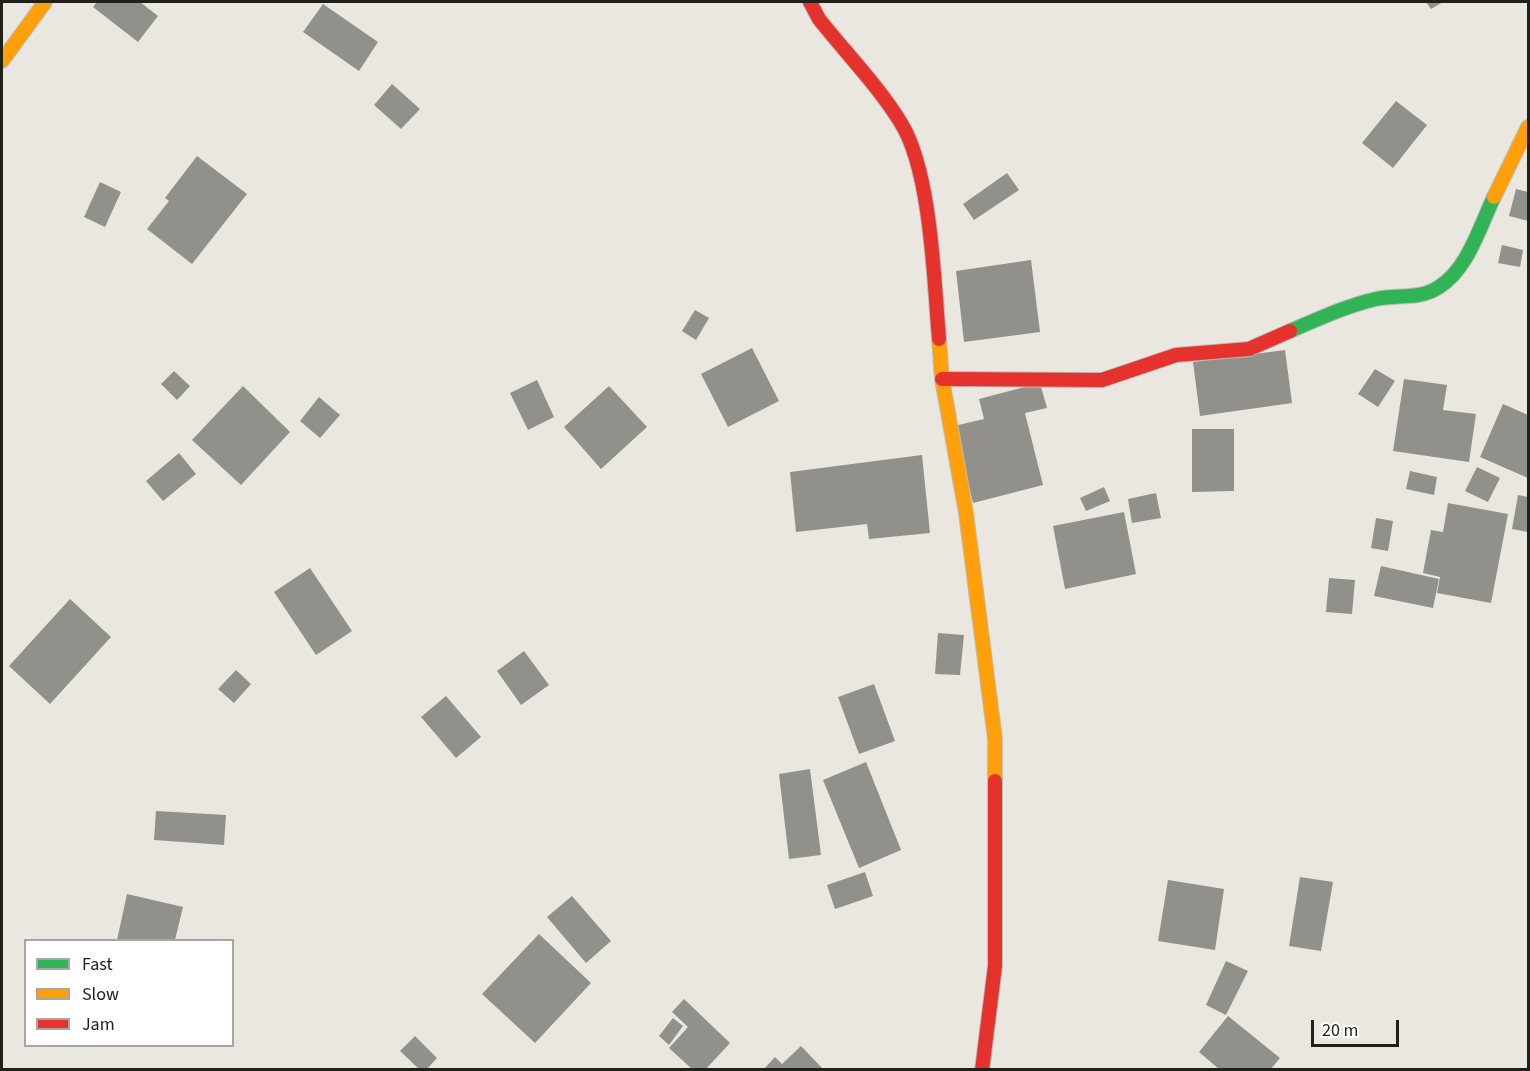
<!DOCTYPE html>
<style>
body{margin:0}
#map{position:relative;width:1530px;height:1071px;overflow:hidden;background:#e9e7df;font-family:"Source Sans 3",sans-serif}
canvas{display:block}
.frame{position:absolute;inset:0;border:3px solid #22201b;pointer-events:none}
.legend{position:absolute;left:24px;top:939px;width:210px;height:108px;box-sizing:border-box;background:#fff;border:2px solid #a7a6a4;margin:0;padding:8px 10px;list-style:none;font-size:18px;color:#22201b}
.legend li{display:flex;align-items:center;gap:12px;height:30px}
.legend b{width:30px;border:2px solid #a7a6a4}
.scale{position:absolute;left:1311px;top:1020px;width:88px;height:27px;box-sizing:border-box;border:3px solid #22201b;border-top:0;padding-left:8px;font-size:18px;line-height:21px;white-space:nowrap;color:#22201b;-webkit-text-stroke:4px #fff;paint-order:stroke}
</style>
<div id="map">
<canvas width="1530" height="1071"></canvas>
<div class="frame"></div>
<ul class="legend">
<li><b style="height:8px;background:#30b455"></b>Fast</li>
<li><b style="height:8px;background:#ff9f0a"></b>Slow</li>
<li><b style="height:8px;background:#e5322d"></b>Jam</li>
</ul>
<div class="scale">20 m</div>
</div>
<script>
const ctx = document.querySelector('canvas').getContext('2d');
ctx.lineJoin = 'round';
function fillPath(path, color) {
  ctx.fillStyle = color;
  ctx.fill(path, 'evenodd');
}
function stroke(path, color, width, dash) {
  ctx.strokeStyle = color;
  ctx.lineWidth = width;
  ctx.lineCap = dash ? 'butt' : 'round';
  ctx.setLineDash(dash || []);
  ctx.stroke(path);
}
const building = new Path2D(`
 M97,2H140L158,16L138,42L93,7Z
 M1426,2H1443L1431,9Z
 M323,4L378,42L359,71L303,32Z
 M392,84L420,109L401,129L374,105Z
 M1396,101L1427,125L1393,168L1362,143Z
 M197,156L247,194L192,264L147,229L169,201L165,198Z
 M1007,173L1019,190L974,220L963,204Z
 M100,182L121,192L105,227L84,217Z
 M1516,189L1528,192V221L1509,216Z
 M1502,245L1523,250L1520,267L1498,263Z
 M1031,260L1040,332L964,342L956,271Z
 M695,310L709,318L696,340L682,331Z
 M752,348L779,401L728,427L701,374Z
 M1285,350L1292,403L1200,416L1193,362Z
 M1375,369L1395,381L1378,407L1358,394Z
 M174,371L190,386L177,400L161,384Z
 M1404,379L1447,385L1443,410L1476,414L1469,462L1393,451Z
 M537,380L554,417L528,430L510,393Z
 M1040,383L1047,408L1025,413L1043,485L973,503L954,426L984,419L979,399Z
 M243,386L290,432L241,485L192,440Z
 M609,386L647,427L601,469L564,427Z
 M319,397L340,415L320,438L300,421Z
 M1503,404L1528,415V478L1480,457Z
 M1192,429H1234V491L1192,492Z
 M179,453L196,474L163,501L146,481Z
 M922,455L930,533L869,539L867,524L796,532L790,472Z
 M1477,467L1500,478L1488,502L1465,491Z
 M1410,471L1437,477L1434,495L1406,489Z
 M1104,487L1110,501L1086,511L1080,498Z
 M1156,493L1161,518L1132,523L1128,499Z
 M1518,495L1528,497V532L1512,529Z
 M1448,503L1508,514L1491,603L1437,593L1440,577L1423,573L1431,530L1443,532Z
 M1124,512L1136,574L1065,589L1053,526Z
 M1376,518L1393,521L1388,551L1371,548Z
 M1381,566L1439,579L1433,608L1374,596Z
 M310,568L352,631L316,655L274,592Z
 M1329,578L1355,580L1352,614L1326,612Z
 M70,599L111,637L50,704L9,666Z
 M938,633L964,635L960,675L935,674Z
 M524,651L549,685L521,705L497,671Z
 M236,670L251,684L234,703L218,689Z
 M874,684L895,741L859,754L838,697Z
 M446,696L481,737L456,758L421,717Z
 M866,762L901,850L859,868L823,780Z
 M810,769L821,855L789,859L779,774Z
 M156,811L226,815L224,845L154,840Z
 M865,872L873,896L835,909L827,885Z
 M1300,877L1333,882L1321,951L1289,946Z
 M1168,880L1224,889L1215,950L1158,941Z
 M127,894L183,907L175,940H117Z
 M572,896L611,941L586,963L547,917Z
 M539,934L591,983L535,1043L482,994Z
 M1226,961L1248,971L1226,1015L1206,1005Z
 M684,999L730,1043L705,1070H693L669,1048L688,1027L672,1012Z
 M1228,1016L1280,1058L1270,1070H1220L1199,1052Z
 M673,1018L683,1026L669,1045L659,1036Z
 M415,1036L437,1058L426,1070H420L400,1051Z
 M801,1046L824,1070H763L775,1057L782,1064Z`);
const fast = new Path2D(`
 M1290,331C1318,319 1346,306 1376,299C1398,294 1420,300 1439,287C1468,269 1480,226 1494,197`);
const slow = new Path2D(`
 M2,61L45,2
 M1494,197L1528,127
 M939,339L942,379L966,513L995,739V781`);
const jam = new Path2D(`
 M810,2L819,19C845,52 880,88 901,123C931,171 934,281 939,339
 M942,379L1102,380L1176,355L1249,349L1290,331
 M982,1070L995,966V781`);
fillPath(building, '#92908b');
stroke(fast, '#c0beb8', 16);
stroke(slow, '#c0beb8', 16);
stroke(jam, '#c0beb8', 16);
stroke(fast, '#30b455', 14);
stroke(slow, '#ff9f0a', 14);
stroke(jam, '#e5322d', 14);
</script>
